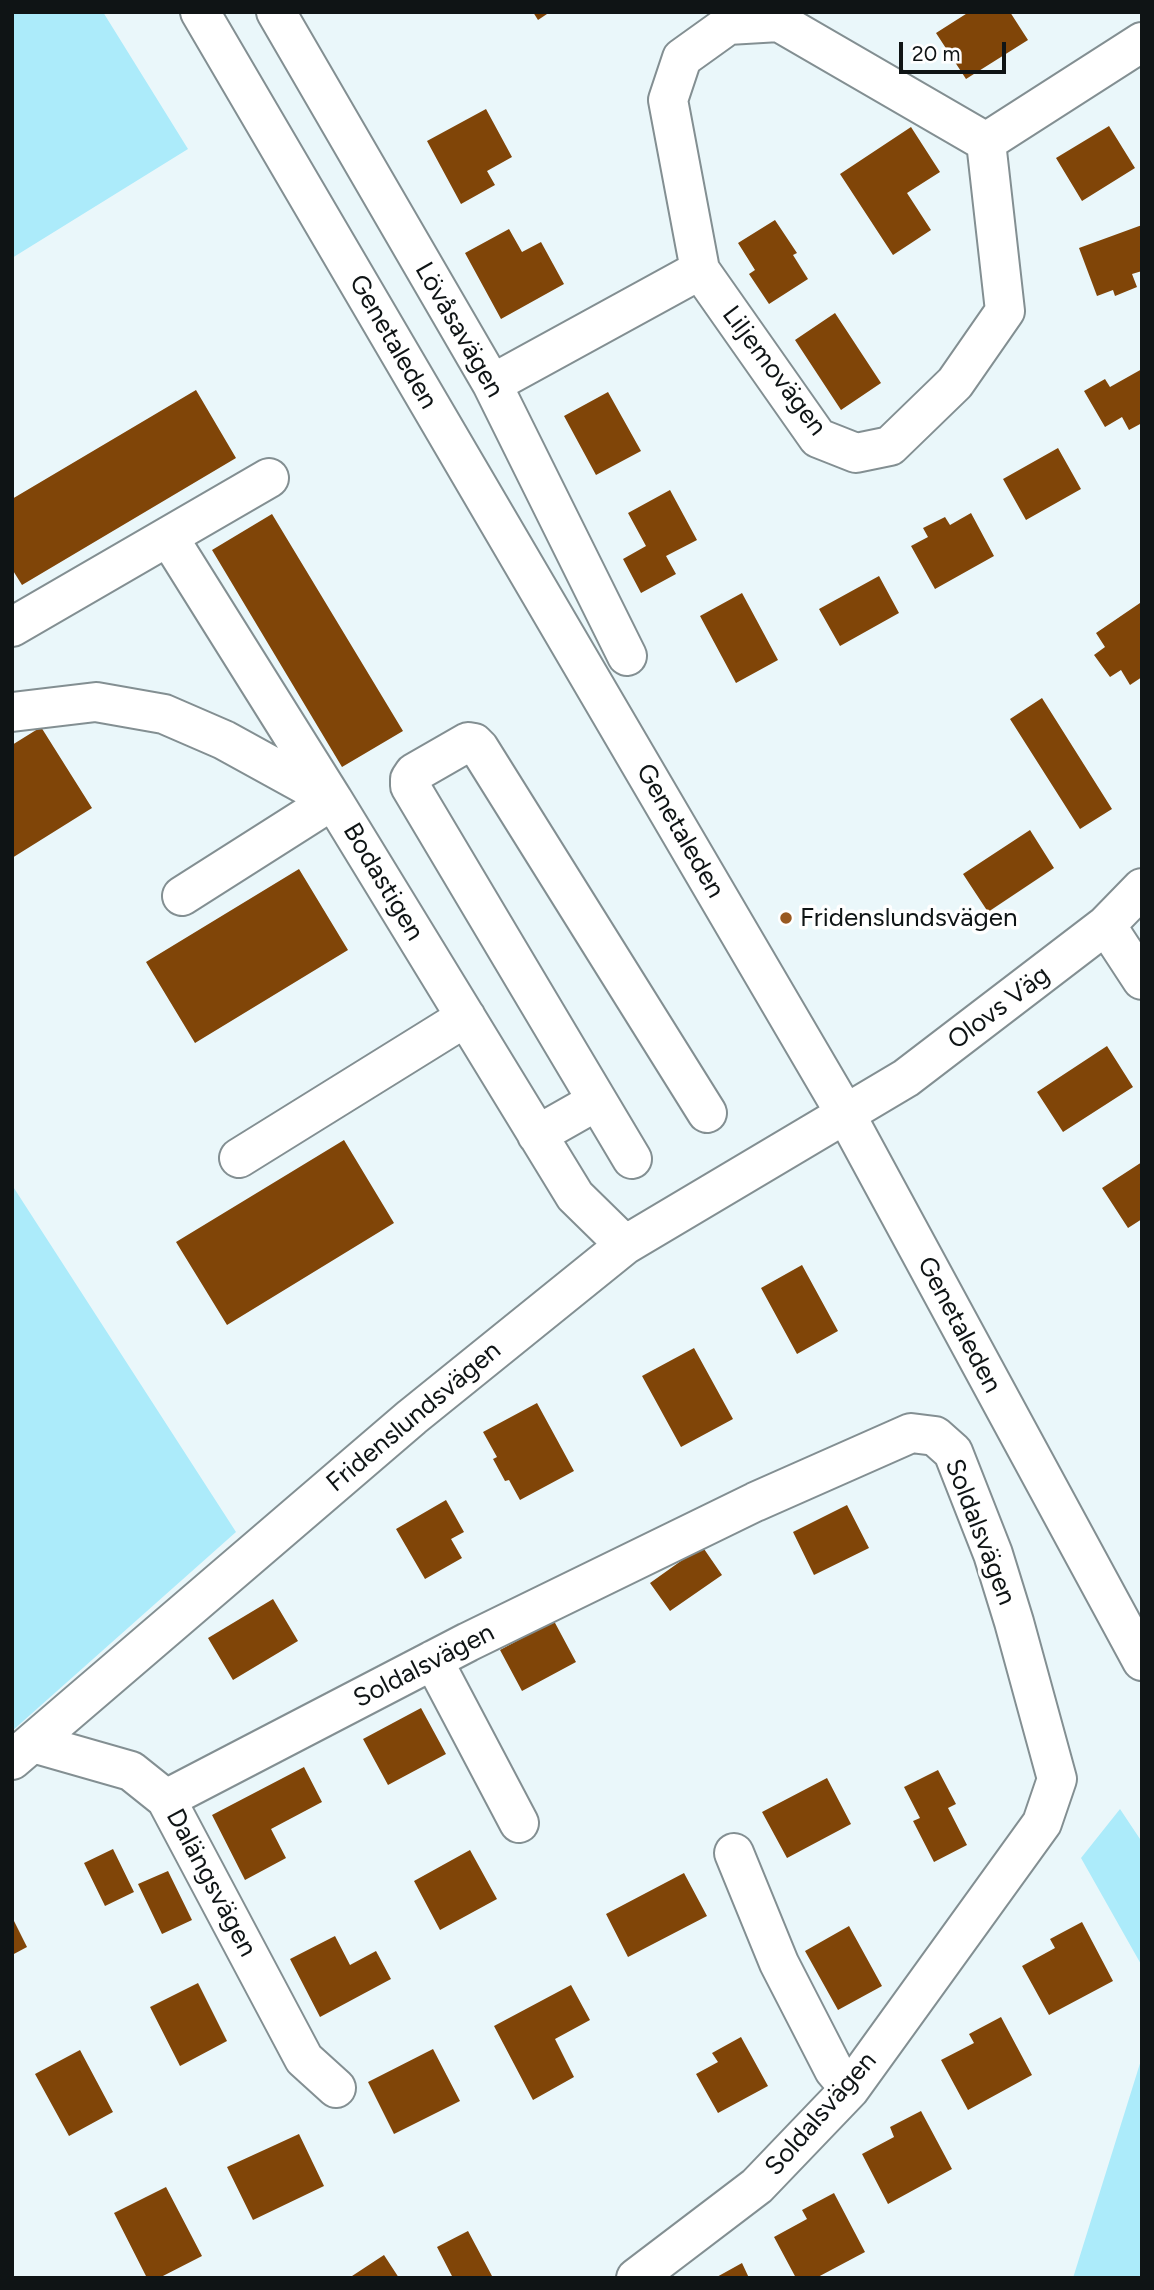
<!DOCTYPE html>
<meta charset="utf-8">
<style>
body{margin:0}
#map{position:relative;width:1154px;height:2290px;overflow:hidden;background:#eaf7fa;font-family:Figtree,sans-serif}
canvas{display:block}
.frame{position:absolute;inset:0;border:14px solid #0f1415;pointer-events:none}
.scale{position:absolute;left:899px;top:42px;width:107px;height:32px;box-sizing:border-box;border:4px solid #0f1415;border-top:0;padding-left:9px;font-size:21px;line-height:24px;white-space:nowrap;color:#0f1415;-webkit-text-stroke:5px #fff;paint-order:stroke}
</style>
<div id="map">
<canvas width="1154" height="2290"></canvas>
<div class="frame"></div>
<div class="scale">20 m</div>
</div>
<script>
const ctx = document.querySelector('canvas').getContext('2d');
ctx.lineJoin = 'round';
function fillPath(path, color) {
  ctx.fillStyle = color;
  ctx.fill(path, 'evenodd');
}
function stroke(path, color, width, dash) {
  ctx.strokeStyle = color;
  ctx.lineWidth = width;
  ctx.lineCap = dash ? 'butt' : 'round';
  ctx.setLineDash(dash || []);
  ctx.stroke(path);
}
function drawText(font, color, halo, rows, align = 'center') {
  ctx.font = font + ' Figtree,sans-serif';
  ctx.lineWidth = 7;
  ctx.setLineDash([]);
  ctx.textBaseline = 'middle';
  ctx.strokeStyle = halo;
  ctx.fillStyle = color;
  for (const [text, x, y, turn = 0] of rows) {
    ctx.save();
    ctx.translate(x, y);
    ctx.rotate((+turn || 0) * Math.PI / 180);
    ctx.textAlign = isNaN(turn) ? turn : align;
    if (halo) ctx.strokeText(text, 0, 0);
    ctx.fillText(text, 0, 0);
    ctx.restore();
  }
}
const green = new Path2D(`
 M12,12H103L188,149L12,258Z
 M12,1185L236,1532L12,1731Z
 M1120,1809L1142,1842V1966L1081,1858Z
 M1142,2057V2278H1073Z`);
const building = new Path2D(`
 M533,12H550L538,20Z
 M969,12H1010L1028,40L966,79L936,33Z
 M486,109L512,157L487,171L495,185L461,204L427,141Z
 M1109,126L1135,168L1082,201L1056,158Z
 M911,127L940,172L907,193L931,230L893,255L840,174Z
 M775,220L797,253L793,255L808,279L769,304L749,274L755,270L738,243Z
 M1142,225V271L1132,274L1137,287L1115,296L1113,290L1097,296L1079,248Z
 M509,229L522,252L541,242L564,284L501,319L465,253Z
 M835,313L881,383L841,410L795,340Z
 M1142,369V423L1129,430L1122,417L1105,427L1084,391L1105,379L1110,387Z
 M196,390L236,458L22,585L12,569V499Z
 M608,392L641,451L596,475L564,416Z
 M1058,448L1081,489L1026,520L1003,479Z
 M670,490L697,540L666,556L676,574L641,593L623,559L646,546L628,513Z
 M971,513L994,556L935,589L911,546L928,537L923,528L945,517L950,525Z
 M272,514L403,731L342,767L212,550Z
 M879,576L899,613L840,646L819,609Z
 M742,593L778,660L736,683L700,616Z
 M1140,603L1142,677L1130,685L1121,670L1110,677L1094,655L1105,647L1096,633Z
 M1042,698L1112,809L1080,829L1010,719Z
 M41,727L92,808L12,858V745Z
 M1030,830L1054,868L988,912L963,874Z
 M299,869L348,950L195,1043L146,962Z
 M1107,1046L1133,1087L1063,1132L1037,1092Z
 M344,1140L394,1223L227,1325L176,1242Z
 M1142,1162V1219L1128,1228L1102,1188Z
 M802,1265L838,1331L797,1354L761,1288Z
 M694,1348L733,1419L681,1447L642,1376Z
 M537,1403L574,1471L520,1500L509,1480L505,1481L493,1459L497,1457L483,1432Z
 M446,1500L464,1532L451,1539L462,1558L425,1579L396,1529Z
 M847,1505L869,1548L814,1575L793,1532Z
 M702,1546L722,1575L670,1611L650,1583Z
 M273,1599L298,1641L233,1680L208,1638Z
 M554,1621L576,1662L522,1691L500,1650Z
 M421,1708L446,1754L388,1785L363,1739Z
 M304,1767L322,1802L271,1829L286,1858L245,1880L212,1815Z
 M938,1770L956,1804L948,1808L967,1845L934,1862L913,1821L920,1818L904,1787Z
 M827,1778L851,1824L787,1858L762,1812Z
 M113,1849L134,1892L105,1906L84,1863Z
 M470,1850L497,1899L440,1930L414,1881Z
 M168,1871L192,1920L162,1934L138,1884Z
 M684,1873L707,1916L628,1957L606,1914Z
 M12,1917L27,1947L12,1955Z
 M1082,1922L1113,1981L1049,2015L1022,1966L1055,1948L1050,1939Z
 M849,1926L882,1986L838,2010L805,1951Z
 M335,1936L350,1965L376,1951L391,1979L320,2017L290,1959Z
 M198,1983L227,2041L180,2066L150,2007Z
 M571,1985L590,2020L555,2039L574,2077L533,2100L494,2026Z
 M1001,2017L1032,2075L968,2110L941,2060L974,2043L969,2034Z
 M741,2037L768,2086L718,2113L696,2074L718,2062L712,2053Z
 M433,2049L460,2101L394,2134L368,2082Z
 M80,2050L113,2112L69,2136L35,2074Z
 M921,2111L952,2169L888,2204L862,2154L894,2137L890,2127Z
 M299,2134L324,2186L253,2220L227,2167Z
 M166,2187L202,2256L159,2278H147L114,2213Z
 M834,2193L865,2252L816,2278H796L774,2237L807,2219L802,2210Z
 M468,2231L492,2276L488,2278H453L437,2247Z
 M384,2255L399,2278H349Z
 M742,2263L749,2278H715Z`);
const minor = new Path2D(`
 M276,12L492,384L627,656
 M700,270L668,100L682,58L728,25L779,22L986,142
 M492,384L700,270L818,438L856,453L890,446L955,383L1005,311L986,142L1142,42
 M169,538L333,800L182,896
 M12,627L269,478
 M12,712L96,702L164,714L224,740L333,800L575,1196L625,1245
 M1106,925L1142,980
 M537,1135L597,1101
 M239,1158L466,1017
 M632,1159L410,786V779L414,773L468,742L474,743L479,748L707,1113
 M433,1660L519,1823
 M33,1743L131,1771L166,1799L304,2059L336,2088
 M12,1760L412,1417L625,1245L906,1078L1106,925L1142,888
 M166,1799L468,1642L755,1502L911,1433L935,1436L953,1452L993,1554L1014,1622L1057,1779L1042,1823L850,2089L757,2186L636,2278
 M734,1853L779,1963L834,2070L850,2089`);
const major = new Path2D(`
 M200,12L846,1115L1142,1661`);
const markers = [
 [786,918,7,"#985921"]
];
const streetNames = [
 ["Lövåsavägen",459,330,60],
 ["Genetaleden",393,342,60],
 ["Liljemovägen",774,371,53],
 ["Genetaleden",680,831,60],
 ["Bodastigen",383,882,59],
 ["Olovs Väg",999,1008,-37],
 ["Genetaleden",959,1325,62],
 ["Fridenslundsvägen",414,1417,-40],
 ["Soldalsvägen",980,1532,69],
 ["Soldalsvägen",424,1666,-27],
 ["Dalängsvägen",211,1883,62],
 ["Soldalsvägen",821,2114,-49]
];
const poiNames = [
 ["Fridenslundsvägen",800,918]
];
fillPath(green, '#acebfa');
fillPath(building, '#804508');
stroke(minor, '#838f92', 42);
stroke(major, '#838f92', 42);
stroke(minor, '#fff', 38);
stroke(major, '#fff', 38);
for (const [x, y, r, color] of markers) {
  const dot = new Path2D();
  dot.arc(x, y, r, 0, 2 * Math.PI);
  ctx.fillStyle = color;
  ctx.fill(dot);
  stroke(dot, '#fff', 2.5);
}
drawText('26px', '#0f1415', '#fff', streetNames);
drawText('26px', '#0f1415', '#fff', poiNames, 'left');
</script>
